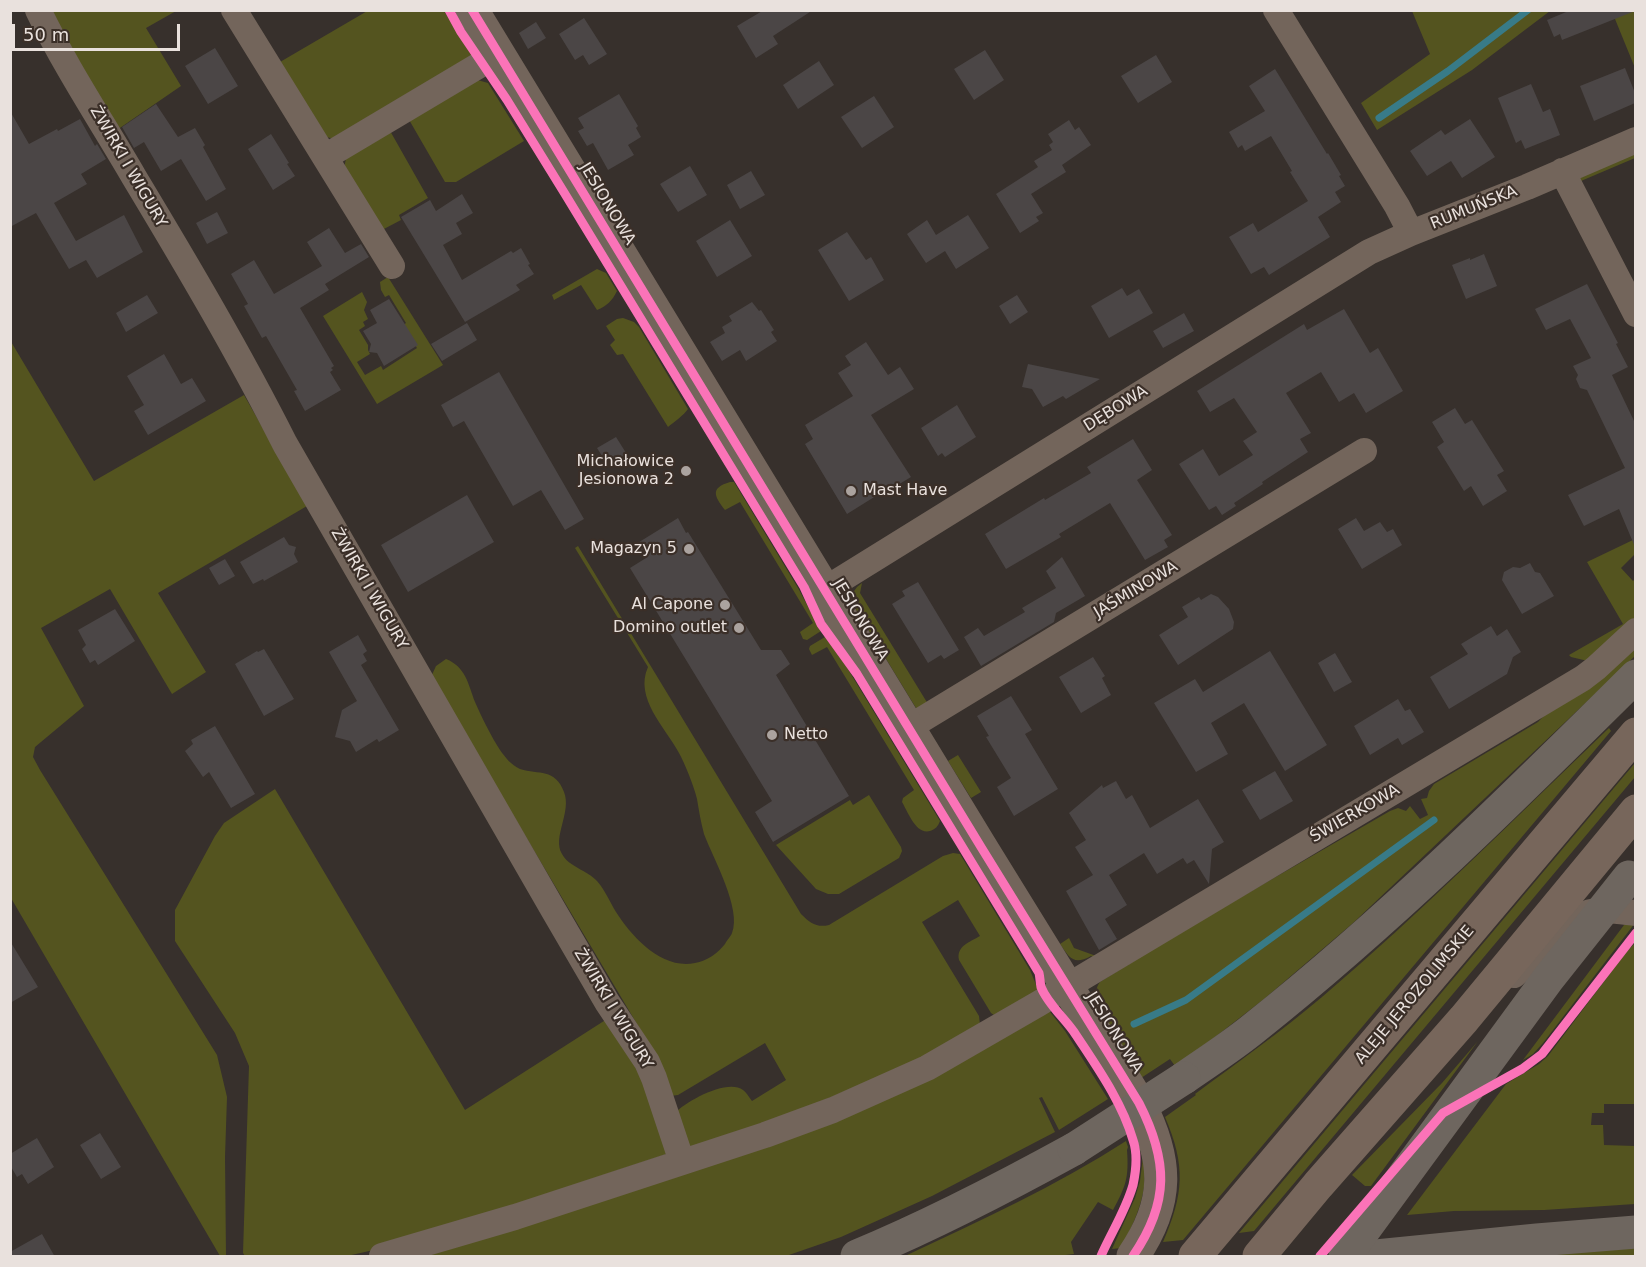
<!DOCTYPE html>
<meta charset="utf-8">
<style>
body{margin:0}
#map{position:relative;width:1646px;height:1267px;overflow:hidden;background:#37302c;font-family:"DejaVu Sans",sans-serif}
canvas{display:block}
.frame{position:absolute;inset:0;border:12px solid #e9e1dd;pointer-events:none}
.scale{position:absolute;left:12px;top:24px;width:168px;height:27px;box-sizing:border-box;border:3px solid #e9e1dd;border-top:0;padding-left:8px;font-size:18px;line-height:21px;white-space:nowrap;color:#e9e1dd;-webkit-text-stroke:4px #3b2f28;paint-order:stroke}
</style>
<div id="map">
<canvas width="1646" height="1267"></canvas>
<div class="frame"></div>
<div class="scale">50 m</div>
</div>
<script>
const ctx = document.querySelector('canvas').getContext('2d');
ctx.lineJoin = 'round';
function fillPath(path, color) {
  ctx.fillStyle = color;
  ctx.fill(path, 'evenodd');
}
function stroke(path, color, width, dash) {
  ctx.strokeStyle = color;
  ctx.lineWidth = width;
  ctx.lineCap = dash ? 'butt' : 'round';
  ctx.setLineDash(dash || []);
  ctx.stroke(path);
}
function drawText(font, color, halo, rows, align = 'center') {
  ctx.font = font + ' "DejaVu Sans",sans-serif';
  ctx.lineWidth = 4.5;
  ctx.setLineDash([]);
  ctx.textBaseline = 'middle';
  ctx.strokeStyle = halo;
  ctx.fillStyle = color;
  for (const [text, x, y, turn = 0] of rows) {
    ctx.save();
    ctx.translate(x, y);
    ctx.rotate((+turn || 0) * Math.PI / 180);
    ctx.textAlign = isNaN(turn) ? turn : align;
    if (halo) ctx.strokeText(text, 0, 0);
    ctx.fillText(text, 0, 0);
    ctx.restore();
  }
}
const green = new Path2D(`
 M369,10L444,11L473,58L337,139L325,137L280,62Z
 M49,11H176L146,28L181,86L114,132Z
 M1412,11H1550L1472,70L1377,130L1361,103L1430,54Z
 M1613,11H1635V68L1615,19Z
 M474,79L488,83L524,141L456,182H445L408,118Z
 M389,129L428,198L399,215L401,220L382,230L344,168L347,154Z
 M1635,148V158L1581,181L1579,178Z
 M597,269L606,273L617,291C612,301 607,306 597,310L581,285L554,300L552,295Z
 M388,277L443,365L377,404L323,316L362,292L367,302L364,310L368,319L363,322L365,326L359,330L368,345V350L370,354L357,362L365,375L381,366L383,370L417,348L402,326L406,323L389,295L385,297L381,290L380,282Z
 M623,318L634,322L639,327L688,409C684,415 674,422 668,427L623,354L617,355L610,345L615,340L606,326L617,319Z
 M10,340L94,481L244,395L307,506L158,593L206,672L172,694L110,589L41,628L84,706L35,747L33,757L40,770L217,1055L227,1097L225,1157L226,1256H220L11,898Z
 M730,482H734L798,588L821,631L807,640L803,639L800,632L813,623L740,502L725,510C714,496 710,488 730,482Z
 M1635,539V554L1621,568L1633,581L1635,579V621L1592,662L1571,657L1569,655L1623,624L1587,562Z
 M578,546L801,914C810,923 817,928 829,925L943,856L953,853L960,854L1030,970L1039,992L994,1015L991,1013L959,960C956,946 970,942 980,936L958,900L922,922L979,1016L980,1025L881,1080L690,1149L675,1113C686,1101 728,1078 743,1090C746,1092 749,1097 752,1101L786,1080L765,1043L678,1095L670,1096L656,1056L431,677L436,666L446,659C466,667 468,684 475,702C481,716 492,738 500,750C505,757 511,765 520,769C539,775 555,768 564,792C572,812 552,837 562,854C569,867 587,870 597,881C605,890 610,902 616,912C632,937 662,970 695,963C707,961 718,953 725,944C727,940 731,936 732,933C742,909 713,858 704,834C701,823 699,811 697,799C694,786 685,764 679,753C665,727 634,698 648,667L575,548Z
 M862,583L860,593L928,704L923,707L916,708L849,598L857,587Z
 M825,637L846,666L940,821C938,826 936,829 930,831C916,835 908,812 902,802L903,798L914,790L827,647L812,655L809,649L810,646Z
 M1635,638V656L1353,923L1264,999L1215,1037L1175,1066L1170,1059L1141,1078L1104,1018L1108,1015C1102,1005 1091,993 1100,982L1177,934L1390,811L1398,808L1406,811L1410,806L1420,819L1428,815L1421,799L1427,798L1429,791L1434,784L1538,722L1558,701Z
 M1609,728L1611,731L1183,1240L1163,1242C1184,1194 1186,1166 1165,1117L1196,1095L1195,1094C1238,1062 1282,1031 1322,997C1422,912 1514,819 1609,728Z
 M958,755L981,792L971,798L948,761Z
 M1635,763V777L1254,1231L1239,1233Z
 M275,789L465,1110L607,1019L650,1084L670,1153L387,1247L347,1256H245L243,1253L249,1066L235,1033L175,941V910L215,836L224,823Z
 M869,795L901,847L902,851L899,858L839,894H828L816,889L776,845L850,800L853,805Z
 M1627,921L1635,923L1543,1043L1533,1054L1523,1060Z
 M1069,938L1074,948L1099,957L1096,959L1091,956C1074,965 1070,959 1060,944Z
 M1635,943V1104H1604V1113H1592L1591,1125H1603L1604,1145L1635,1146V1204L1544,1210L1454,1211L1407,1215L1506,1084L1539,1064L1548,1056L1627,951Z
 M1047,1008L1065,1031L1108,1099L1059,1130L1042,1097L1039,1098L1055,1132L932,1196L841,1237L786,1256H414L546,1215Z
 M1478,1041L1371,1186H1365L1352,1175L1442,1083Z
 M1126,1141L1128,1147L1127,1150C1129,1178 1126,1186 1113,1210L1098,1202L1071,1242L1074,1254L1057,1256H905C980,1221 1056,1186 1126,1141Z
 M1143,1157C1150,1190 1136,1219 1121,1248L1112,1249L1135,1198L1140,1181Z
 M1635,1245V1256H1512Z`);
const stream = new Path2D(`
 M1379,118L1448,71L1528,10
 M1134,1024L1186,1000L1434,820`);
const building = new Path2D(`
 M764,10H813L773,36L778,44L756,58L737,26Z
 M1571,10H1635V11L1562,40L1560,34L1554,37L1547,20Z
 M584,18L607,54L589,65L583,55L575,60L559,34Z
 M536,22L546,38L528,49L519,33Z
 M215,48L238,86L208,104L185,66Z
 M985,50L1004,80L974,100L954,69Z
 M1156,55L1172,82L1138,103L1121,76Z
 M819,61L834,85L798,109L783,85Z
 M1625,68L1635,93V103L1594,121L1580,86Z
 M1275,69L1327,154L1328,153L1341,175L1339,176L1345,186L1335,192L1341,202L1318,217L1330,237L1269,275L1264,267L1251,274L1229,237L1253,223L1258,232L1308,201L1290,172L1292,171L1271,136L1245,151L1242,145L1238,148L1229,132L1265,111L1249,86Z
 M1531,84L1543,112L1550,109L1560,135L1525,149L1521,140L1516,143L1498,98Z
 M619,94L638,126L636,128L641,137L628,145L634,155L608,170L593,143L587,146L578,131L584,128L578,118Z
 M874,96L894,127L862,148L841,117Z
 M156,104L178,137L195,128L205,145L203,147L226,189L206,201L181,159L161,171L144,142L134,148L122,127Z
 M10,111L29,144L57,129L58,131L80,119L95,146L97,144L106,159L81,174L87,184L54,203L76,241L124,215L143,252L97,278L86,260L69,269L36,213L10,227Z
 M1470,119L1495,157L1462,178L1451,161L1427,176L1410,151L1441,130L1445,135Z
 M1069,120L1075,130L1079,127L1091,145L1062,165L1066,172L1031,194L1043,213L1036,217L1039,221L1020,233L996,194L1038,167L1034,161L1052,150L1049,145L1053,142L1048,134Z
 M271,134L289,163L287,164L295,176L273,190L248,149Z
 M690,166L707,195L678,212L660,184Z
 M751,171L765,195L740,209L727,185Z
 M462,194L473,213L456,223L462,234L443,245L462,280L511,251L513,253L521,248L530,264L528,265L534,274L516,285L520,290L465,322L401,217L430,200L436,211Z
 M217,212L228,233L207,244L196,223Z
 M968,215L989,248L956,269L945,251L926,263L907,234L927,220L936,235Z
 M730,220L752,256L717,277L696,241Z
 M329,228L345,253L361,244L369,257L325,284L329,290L300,308L334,366L331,368L333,370L330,372L341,390L305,411L294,391L297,390L266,336L262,338L244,306L248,304L231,274L254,260L274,294L322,266L307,242Z
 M847,232L866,260L871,257L884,280L849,301L818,250Z
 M1484,254L1497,286L1466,299L1452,265L1470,258V260Z
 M1587,284L1618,343L1616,344L1628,367L1612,375L1635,423V547L1619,509L1584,526L1568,495L1625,468L1587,390L1580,388L1576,379L1578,375L1573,366L1591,358L1570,319L1546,330L1535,309Z
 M1122,288L1127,296L1139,289L1153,313L1109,338L1091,306Z
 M147,295L158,313L126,332L116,313Z
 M1017,295L1028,312L1010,324L999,306Z
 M389,299L418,345L384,366L377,353L369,352L371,344L363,331L377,323L370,310Z
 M752,302L759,311L761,310L774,330L771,332L777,341L746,361L740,350L722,361L710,342L725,333L722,327L732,321L729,316Z
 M1344,309L1370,353L1378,348L1403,391L1366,413L1354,393L1339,402L1321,372L1286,393L1311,433L1300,439L1308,452L1262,482L1263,484L1234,503L1236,506L1222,515L1216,506L1209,510L1179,464L1203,449L1219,476L1253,455L1243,441L1257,432L1234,398L1210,412L1197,391L1304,324L1307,330Z
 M1184,313L1194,331L1163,348L1153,331Z
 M467,323L477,340L442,361L431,344Z
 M866,342L888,375L900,367L914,389L871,415L911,477L896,486L895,484L847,514L805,444L813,439L805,425L853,396L838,373L851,365L845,356Z
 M164,354L181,384L192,378L206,401L148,435L134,411L144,405L127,376Z
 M1028,364L1100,379L1066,399L1063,396L1043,407L1032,389L1022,387Z
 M499,372L584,519L565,530L541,490L513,506L464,421L453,427L441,405Z
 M957,405L976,437L945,457L942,453L938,456L921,428Z
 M1455,408L1465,424L1472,420L1504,471L1497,475L1507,491L1483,506L1471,486L1464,491L1437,447L1444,442L1432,422Z
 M616,437L628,456L609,467L597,448Z
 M1133,439L1152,470L1137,480L1172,535L1164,540L1168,547L1145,560L1110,503L1059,534L1061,537L1006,569L985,534L1044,498L1045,500L1091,473L1087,467Z
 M467,495L494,542L408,592L381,545Z
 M678,518L686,533L688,532L761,650H781L790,664L776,675L849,796L773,842L755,812L772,801L630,568L646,558L636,544Z
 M1356,518L1364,531L1380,522L1387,532L1393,529L1402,545L1362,569L1338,529Z
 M284,537L289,545L296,547L294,554L298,562L264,581L263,579L253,584L240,562Z
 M1062,557L1085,596L1056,613L1054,622L981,666L964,637L978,628L984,636L1025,612L1022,608L1056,588L1046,571Z
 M225,559L235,576L219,585L209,568Z
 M1530,563L1535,572L1540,573L1554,596L1522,614L1502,580L1504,572L1513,567L1520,568Z
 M918,582L959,650L944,659L941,655L928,663L892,604L905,596L902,591Z
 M1211,594L1218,597L1229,609L1234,622L1233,629L1178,665L1159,635L1188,617L1182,607L1199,597L1201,600Z
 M115,609L135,641L98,665L95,660L90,663L82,649L86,645L78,630Z
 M1491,626L1497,636L1507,629L1521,652L1513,657L1507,674L1449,709L1430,677L1468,654L1461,644Z
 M358,635L367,651L363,654L367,661L361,665L399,730L379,742L377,739L356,752L350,741L335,737L342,710L357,701L329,652Z
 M264,649L294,699L264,716L235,664L257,651L258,652Z
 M1270,651L1327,745L1285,771L1244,703L1211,723L1228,754L1196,772L1154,703L1195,679L1203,692Z
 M1335,653L1352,682L1334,692L1318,663Z
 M1093,657L1105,676L1102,678L1111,695L1081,713L1059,677Z
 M1011,696L1032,730L1025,734L1058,789L1014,816L997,787L1011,778L986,737L989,736L977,716Z
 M1398,699L1405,711L1410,709L1424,732L1402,745L1398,738L1370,755L1354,726Z
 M215,726L255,794L231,808L209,772L203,777L185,751L193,744L191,740Z
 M1275,771L1293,801L1260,820L1242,790Z
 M1116,781L1126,799L1132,795L1150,828L1198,799L1224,842L1212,849L1209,884L1194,860L1187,864L1183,858L1157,874L1144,853L1109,875L1127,905L1105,919L1117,939L1099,950L1066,891L1093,875L1075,847L1086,840L1069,813L1102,785L1103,788Z
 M10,941L38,987L10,1003Z
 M100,1133L121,1167L101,1179L80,1145Z
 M37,1138L54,1167L28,1184L22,1174L17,1177L10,1165V1154Z
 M42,1234L55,1257H10V1252Z`);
const minor = new Path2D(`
 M38,10C66,68 102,122 134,177C187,265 239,353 285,444L554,911L607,1002L647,1062L654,1078L682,1162
 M234,10L392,266
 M1276,10L1397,206L1411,233
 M325,157L498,54
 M1562,171L1636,314
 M824,590L1369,252L1411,233L1527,187L1636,140
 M908,728L1364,451
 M1514,975L1578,917C1597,907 1615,911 1636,913
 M382,1256L515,1217L765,1135L833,1110L927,1068L1038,1004L1583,678L1596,668L1636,631`);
const tertiary = new Path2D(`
 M472,10L981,847L1139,1103C1168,1160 1170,1202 1133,1256`);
const secondary = new Path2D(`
 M1195,1256L1636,734
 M1259,1256L1318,1185L1464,1019L1636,811`);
const motorway = new Path2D(`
 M1184,1078C1207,1062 1232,1046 1254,1028C1390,920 1513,798 1636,676
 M857,1256C932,1225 1003,1188 1074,1149
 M1376,1256L1537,1240L1636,1232`);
const motorwayBridge = new Path2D(`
 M1074,1149L1184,1078
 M1345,1256L1548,979L1629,877`);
const cycleway = new Path2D(`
 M449,10L461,32L507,100L565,194L804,587L821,624L857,674L1039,973C1040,977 1040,982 1041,987C1048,1005 1066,1019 1076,1035C1097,1067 1122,1102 1133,1140C1138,1154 1136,1171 1133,1185C1126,1210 1111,1233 1101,1256
 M472,10L981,847L1139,1103C1168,1160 1170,1202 1133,1256
 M1320,1256L1443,1113L1522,1069L1542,1054L1636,933`);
const markers = [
 [686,471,6,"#aba39f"],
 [851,491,6,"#aba39f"],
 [689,549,6,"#aba39f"],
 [725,605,6,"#aba39f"],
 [739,628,6,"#aba39f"],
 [772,735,6,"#aba39f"]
];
const streetNames = [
 ["ŻWIRKI I WIGURY",128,167,60],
 ["JESIONOWA",607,204,59],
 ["RUMUŃSKA",1474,208,-22],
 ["DĘBOWA",1116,409,-32],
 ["ŻWIRKI I WIGURY",369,589,60],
 ["JAŚMINOWA",1136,590,-31],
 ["JESIONOWA",860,620,59],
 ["ŚWIERKOWA",1355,814,-30],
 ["ALEJE JEROZOLIMSKIE",1415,995,-50],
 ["ŻWIRKI I WIGURY",613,1009,59],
 ["JESIONOWA",1114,1033,58]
];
const poiNames = [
 ["Michałowice",674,462],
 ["Jesionowa 2",674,480],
 ["Mast Have",863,491,"left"],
 ["Magazyn 5",677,549],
 ["Al Capone",713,605],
 ["Domino outlet",727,628],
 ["Netto",784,735,"left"]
];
fillPath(green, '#54541f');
stroke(stream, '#387b88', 7);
fillPath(building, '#4b4646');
stroke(minor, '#73655b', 26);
stroke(tertiary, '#73655b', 33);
stroke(secondary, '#77665b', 33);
stroke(motorway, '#6e665f', 33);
stroke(motorwayBridge, '#6e665f', 33);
stroke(cycleway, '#fb73b8', 9);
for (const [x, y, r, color] of markers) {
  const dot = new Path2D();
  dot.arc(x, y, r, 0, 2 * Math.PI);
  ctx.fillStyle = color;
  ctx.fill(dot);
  stroke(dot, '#3b2f28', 2);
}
drawText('16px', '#e9e1dd', '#3b2f28', streetNames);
drawText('16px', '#e9e1dd', '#3b2f28', poiNames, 'right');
</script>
